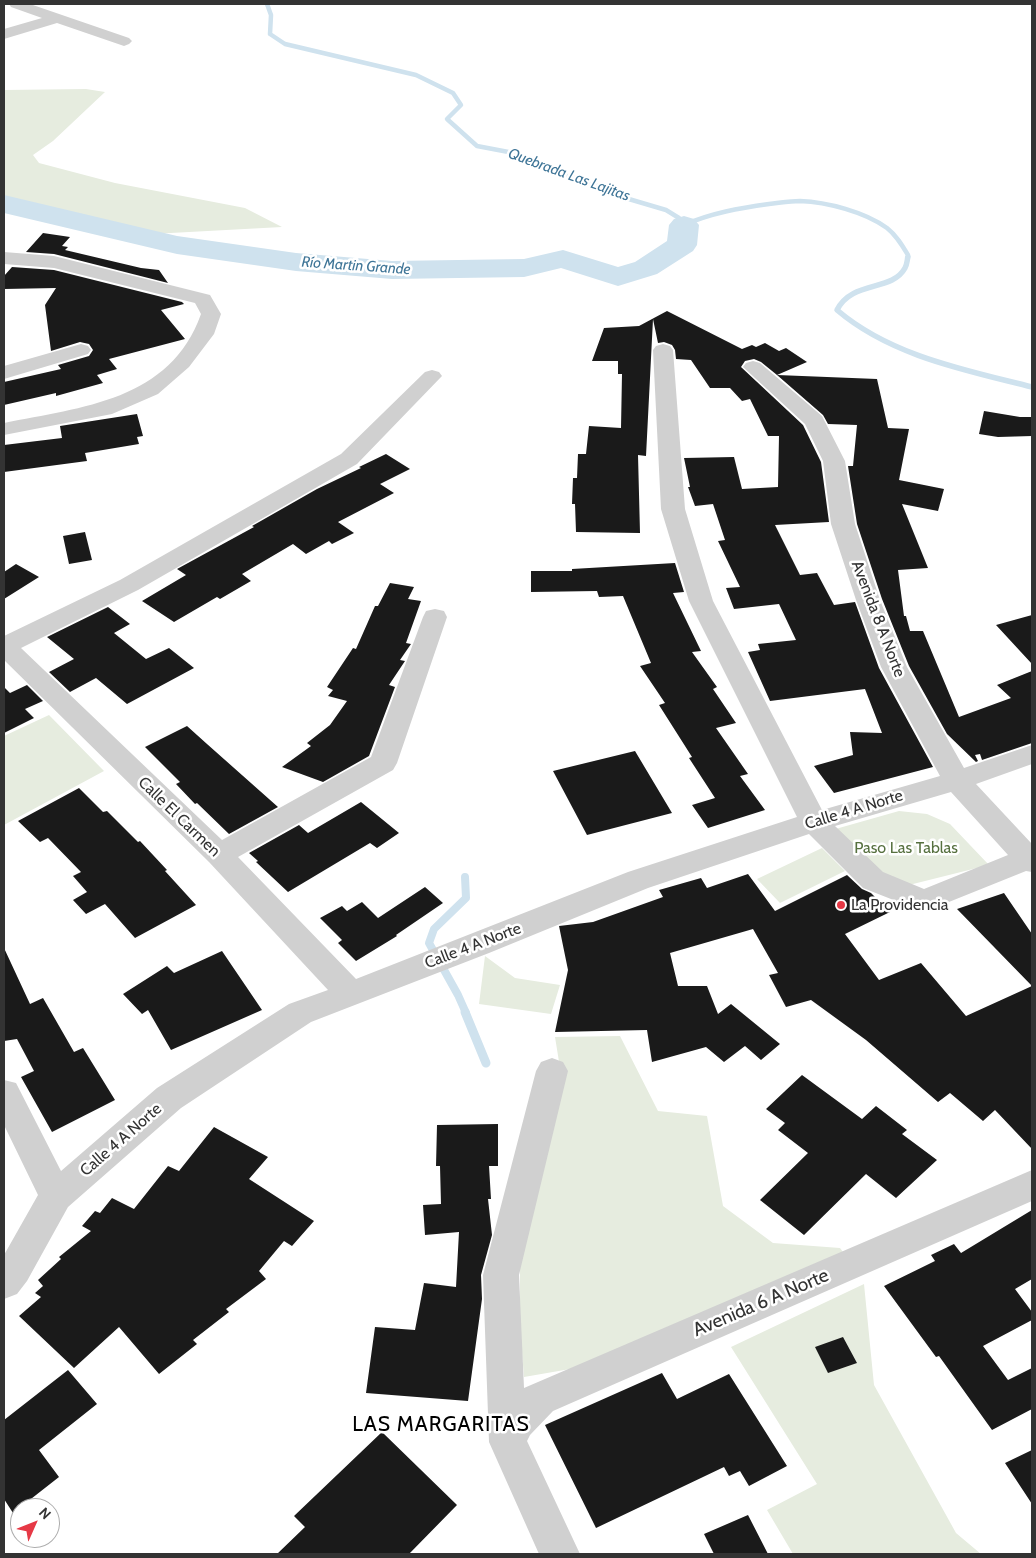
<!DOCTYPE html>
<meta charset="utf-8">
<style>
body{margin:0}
#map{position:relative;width:1036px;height:1558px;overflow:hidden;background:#fff;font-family:Cabin,sans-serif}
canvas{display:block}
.frame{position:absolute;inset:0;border:5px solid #333;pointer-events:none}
.north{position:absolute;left:10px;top:1498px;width:50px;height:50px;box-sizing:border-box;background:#fff;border:1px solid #adadad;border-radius:50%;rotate:46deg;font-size:14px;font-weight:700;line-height:20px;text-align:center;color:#333}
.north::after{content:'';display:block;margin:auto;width:18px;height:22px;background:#e63946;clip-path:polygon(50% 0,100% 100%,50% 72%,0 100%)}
</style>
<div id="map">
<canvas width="1036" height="1558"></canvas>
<div class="frame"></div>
<div class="north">N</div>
</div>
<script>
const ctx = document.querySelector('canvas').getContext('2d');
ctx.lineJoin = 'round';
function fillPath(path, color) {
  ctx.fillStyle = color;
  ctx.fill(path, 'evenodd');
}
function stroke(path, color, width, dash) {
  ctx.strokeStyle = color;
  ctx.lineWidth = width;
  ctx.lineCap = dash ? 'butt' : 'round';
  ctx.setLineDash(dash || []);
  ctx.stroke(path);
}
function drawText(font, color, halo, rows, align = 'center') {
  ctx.font = font + ' Cabin,sans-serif';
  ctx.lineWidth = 5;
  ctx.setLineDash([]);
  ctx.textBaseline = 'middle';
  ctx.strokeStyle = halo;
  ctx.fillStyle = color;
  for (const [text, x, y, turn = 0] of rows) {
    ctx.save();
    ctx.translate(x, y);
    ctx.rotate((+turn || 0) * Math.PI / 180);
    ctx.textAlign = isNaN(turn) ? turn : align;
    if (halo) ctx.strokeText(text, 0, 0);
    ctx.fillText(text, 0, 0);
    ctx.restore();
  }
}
const green = new Path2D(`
 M86,89L105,92L53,141L33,155L39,163L115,183L245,208L282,227L152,234L4,203V90Z
 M49,715L104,771L4,825V736Z
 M899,811L927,814L950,824L989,865L905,886L869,872L832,830Z
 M822,848L845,871L780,903L757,879Z
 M485,956L515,978L560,985L551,1014L479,1004Z
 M620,1036L658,1111L707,1116L723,1206L773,1243L840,1248L846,1256L576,1368L524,1377L520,1328V1243L561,1074L555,1037Z
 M864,1284L874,1385L956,1533L981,1554H793L767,1510L817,1484L731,1347Z`);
const streamFar3 = new Path2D(`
 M267,4L271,15L270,34L285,44L416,75L453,93L461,105L447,119L477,146L519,154L560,174L587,181L622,197L666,210L679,218L684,225C711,213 740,208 769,204C779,203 790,201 800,201C827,202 865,212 887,228C896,235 902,245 908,255L907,258`);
const streamFar2 = new Path2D(`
 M908,257C907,260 907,265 905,268C892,292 852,280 837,310C891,356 965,370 1032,387`);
const streamFar1 = new Path2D(`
 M465,877L466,898L434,929L429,943L458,995L466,1013`);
const stream = new Path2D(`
 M465,1012L486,1063`);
const river = new Path2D(`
 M4,195L177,236L296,253L392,261L524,259L563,250L618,267L635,262L667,241L669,225L674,219L684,216L694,219L699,225L697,245L693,251L657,274L618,286L561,268L524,277L392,279L296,271L177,254L4,213Z`);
const building = new Path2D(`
 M43,233L70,237L62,246L68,247L65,250L141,268L159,270L168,283L54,254L26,252Z
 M12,267L54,270L182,302L184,304L161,310L185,339L109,359L117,369L97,375L103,383L56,396V393L4,405V382L61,369L58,365L89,356L93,350L89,344L80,342L51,351L45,305L56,288L4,289V276Z
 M667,311L742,349L752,345L756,347L765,343L779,351L786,348L807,362L777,375L761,362L754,359L745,361L741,367L803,425L821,462L829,522L775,525L800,575L817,573L834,605L855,602L879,668L933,767L834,793L814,766L853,755L850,732L882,733L865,689L770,701L748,652L760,650L758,644L796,640L779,604L734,609L726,588L740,587L718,541L725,540L713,504L695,506L688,487H690L684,458L734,457L742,489L778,487L779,436H768L750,399L742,401L730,388H710L691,360L676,359L675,350L672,345L664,342L658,343L653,319L646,456L638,455L640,533L576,532L575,504H572L573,478H577L578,454H586L589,426L621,428L622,374H618V361H592L604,328L639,326Z
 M777,375L877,379L888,428L909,429L899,480L944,489L938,511L902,504L928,568L898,570L904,616H906L910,631H923L959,717L1011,698L997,685L1032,671V743L982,760L980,754L975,755L978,761L976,762L947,734L909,666L882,599L857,524L848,466H853L857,425L828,424L823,415Z
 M984,411L1020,417H1032V436L998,437L979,434Z
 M137,414L143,436L137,437L139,444L85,453L87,461L4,472V445L62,438L60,426Z
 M386,454L410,469L380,484L394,493L338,522L354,533L332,544L329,541L306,554L293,544L242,574L251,581L220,599L217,597L174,622L142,601L186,575L177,569L254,527L252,526L317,489L361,468L359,467Z
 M85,532L92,560L69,564L63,536Z
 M675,563L684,592L673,593L701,651L692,652L717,687L713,689L736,723L716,728L748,774L740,776L765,810L708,828L692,805L715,798L689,758L692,757L659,705L665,703L640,666L651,663L623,596L599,597L597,591L531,592V571H572V569Z
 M16,564L39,577L4,599V572Z
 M390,583L414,587L408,599L421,601L406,643L411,644L400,660L405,661L389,685L395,687L369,756L323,782L282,767L311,746L307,743L330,725L347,701L328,696L333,690L327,687L353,648L356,649L375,606H378Z
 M108,607L130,624L114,633L146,659L169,648L194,668L127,704L96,678L70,692L49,672L74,659L47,637Z
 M1032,615V664L996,625Z
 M27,685L43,701L25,709L34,718L4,733V687L10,693Z
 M187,726L207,744L278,807L229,834L197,803L195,804L176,784L180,782L145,747Z
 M635,751L672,813L587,835L553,771Z
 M79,788L103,812L107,811L138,842L140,841L167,870L165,871L196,905L135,938L105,904L86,914L73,900L87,892L73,876L81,872L48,838L40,842L18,821Z
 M361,802L399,833L377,848L370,843L288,892L256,862L258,861L249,853L299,825L308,833Z
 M748,874L775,911L847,875L862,889L871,893L890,912L845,934L879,980L921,963L966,1016L1032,986L957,909L1004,893L1032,934V1149L995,1110L983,1121L950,1093L938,1102L866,1040L811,1000L786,1007L769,975L778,973L753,929L670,953L678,986H707L718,1014L731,1004L780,1044L761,1060L745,1046L724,1062L706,1047L652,1062L647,1030L555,1032L568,970L559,926L593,922L663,897L659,890L701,878L707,888Z
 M425,887L443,903L396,935L397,936L356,961L338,943L342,940L320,918L342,906L347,911L362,902L378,918Z
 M4,948L30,1004L43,998L74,1052L83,1048L115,1100L52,1132L21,1077L34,1071L17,1039L4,1041Z
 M222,951L262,1010L171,1050L148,1010L142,1014L123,994L167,966L174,973Z
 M802,1075L862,1119L876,1106L907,1130L902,1134L937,1160L896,1198L866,1174L804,1235L760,1200L808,1153L778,1130L785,1123L766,1109Z
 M498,1124V1166H489L491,1199H488L492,1235L481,1275L482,1299L468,1401L366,1393L375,1327L415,1330L424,1283L456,1287L459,1232L425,1235L423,1205L441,1204L440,1166H436L437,1125Z
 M214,1127L268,1157L249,1179L314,1221L292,1246L284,1241L259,1271L266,1279L226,1309L229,1312L193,1340L197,1344L159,1374L119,1327L74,1368L19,1316L41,1297L35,1293L43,1286L38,1280L61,1259L59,1257L91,1231L82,1226L95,1211L100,1213L112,1198L134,1209L168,1166L179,1171Z
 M1032,1210V1279L1015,1289L1032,1312V1320L983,1346L1008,1380L1032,1368V1409L992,1430L939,1356L936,1357L884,1286L935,1261L931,1255L954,1244L961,1253Z
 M843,1337L857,1363L828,1373L815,1347Z
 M68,1370L97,1404L39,1450L59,1477L13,1513L4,1499V1420Z
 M662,1373L677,1399L729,1374L787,1466L749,1486L740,1471L729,1476L724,1467L596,1528L545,1425Z
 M382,1432L457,1505L409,1554H277L305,1527L294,1516Z
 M1032,1450V1504L1005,1463Z
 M748,1515L768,1554H714L704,1534Z`);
const street = new Path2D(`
 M9,4H30L129,38L132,41L129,44L124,46L57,23L4,39V29L42,18L11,7Z
 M4,252L54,256L210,295L221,314L214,334L189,367L158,394L112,414L4,435V423C82,407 170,401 201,314L195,303L54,268L4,264Z
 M81,344L88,346L91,350L88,354L4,379V366Z
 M663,344L670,346L673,350L685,509L713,601L822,810L940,776L881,667L856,600L831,524L823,461L805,424L743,367L746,363L753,361L760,363L822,416L845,461L855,524L880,600L907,667L964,768L1032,745V764L976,784L1032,844V872L1026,871L924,912L863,888L809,834L648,888L489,953L311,1022L181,1108L68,1207L27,1281L17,1294L4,1299V1255L38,1195L4,1125V1080L16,1083L61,1171L157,1088L289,1004L328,990L209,862L4,660V636L120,580L341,454L425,372L432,370L439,372L442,376L357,464L138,590L21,648L222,840L371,757L423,617L426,611L435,609L444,611L447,617L397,763L393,770L238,857L356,979L628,872L797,817L689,601L661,509L653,350L656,346ZM951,792L1008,855L924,889L883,872L835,826Z
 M552,1058L563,1062L568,1071L519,1275L524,1388L1032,1170V1201L553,1411L530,1435L527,1441L580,1554H539L489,1442L483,1275L536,1071L541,1062Z`);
const markers = [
 [841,905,5,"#e63946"]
];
const farWaternames = [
 ["Quebrada Las Lajitas",569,175,20],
 ["Río Martin Grande",356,266,4]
];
const streetNames = [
 ["Avenida 8 A Norte",878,619,69],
 ["Calle 4 A Norte",854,810,-17],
 ["Calle El Carmen",179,817,44],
 ["Calle 4 A Norte",473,946,-21],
 ["Calle 4 A Norte",121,1140,-41]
];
const parkNames = [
 ["Paso Las Tablas",906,848]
];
const poiNames = [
 ["La Providencia",851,905]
];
const nearStreetnames = [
 ["Avenida 6 A Norte",761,1303,-23]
];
const nearNeighbourhoodnames = [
 ["LAS MARGARITAS",441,1425]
];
fillPath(green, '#e6ecdf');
stroke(streamFar3, '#cfe2ee', 4.5);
stroke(streamFar2, '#cfe2ee', 5.5);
stroke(streamFar1, '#cfe2ee', 8);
stroke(stream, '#cfe2ee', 9);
fillPath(river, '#cfe2ee');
fillPath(building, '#1a1a1a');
fillPath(street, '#d0d0d0');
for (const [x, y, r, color] of markers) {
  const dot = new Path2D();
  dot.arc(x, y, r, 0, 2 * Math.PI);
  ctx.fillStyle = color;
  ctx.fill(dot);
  stroke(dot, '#fff', 2);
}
drawText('italic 15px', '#3f7597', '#fff', farWaternames);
drawText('16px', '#333', '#fff', streetNames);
drawText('16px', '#56703f', '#fff', parkNames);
drawText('16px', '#333', '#fff', poiNames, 'left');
drawText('19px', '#333', '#fff', nearStreetnames);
ctx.letterSpacing = '1px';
drawText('21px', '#000', '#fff', nearNeighbourhoodnames);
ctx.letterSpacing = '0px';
</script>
